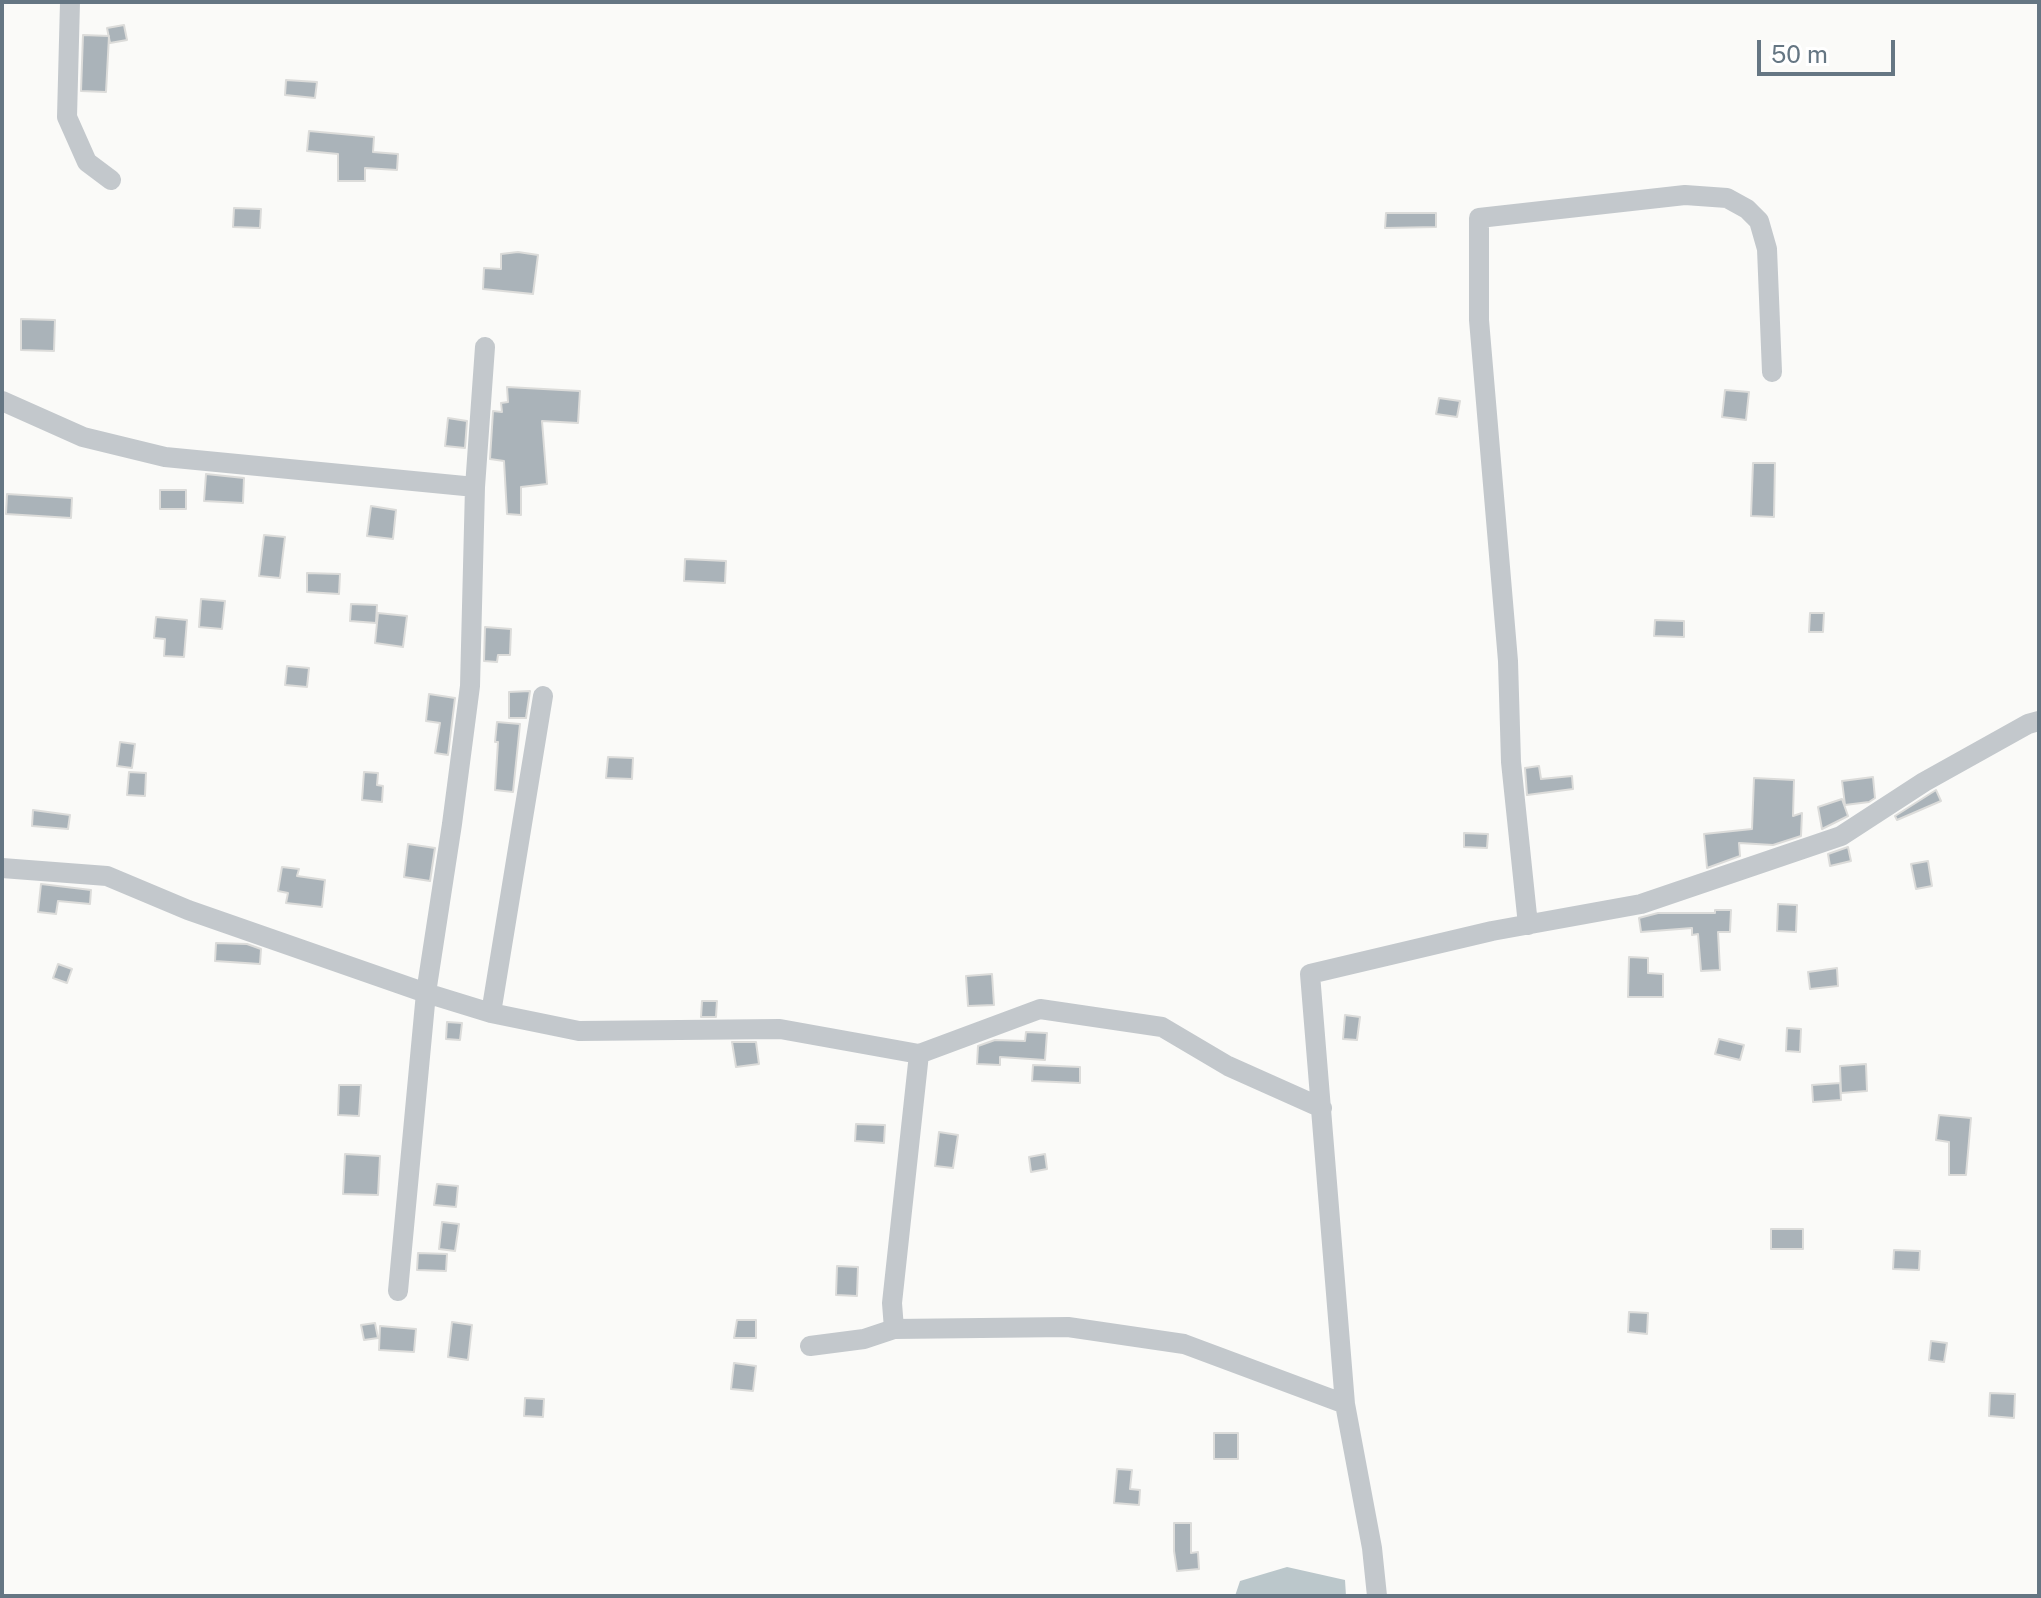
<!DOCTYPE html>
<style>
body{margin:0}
#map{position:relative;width:2041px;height:1598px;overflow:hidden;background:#fafaf8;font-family:"Public Sans",sans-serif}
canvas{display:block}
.frame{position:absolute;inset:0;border:4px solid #657683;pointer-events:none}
.scale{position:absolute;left:1757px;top:40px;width:138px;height:36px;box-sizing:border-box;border:4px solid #657683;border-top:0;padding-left:10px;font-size:24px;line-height:28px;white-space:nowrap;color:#657683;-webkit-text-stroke:6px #fff;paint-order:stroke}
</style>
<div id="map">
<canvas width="2041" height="1598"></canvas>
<div class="frame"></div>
<div class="scale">50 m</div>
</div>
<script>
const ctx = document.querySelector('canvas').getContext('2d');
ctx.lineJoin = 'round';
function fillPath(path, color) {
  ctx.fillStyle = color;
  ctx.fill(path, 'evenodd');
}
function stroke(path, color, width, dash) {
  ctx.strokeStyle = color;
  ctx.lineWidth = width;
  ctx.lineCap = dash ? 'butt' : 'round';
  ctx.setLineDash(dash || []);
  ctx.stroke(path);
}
const water = new Path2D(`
 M1287,1567L1345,1580L1346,1596H1235L1240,1581Z`);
const building = new Path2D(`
 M124,25L127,40L110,43L107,28Z
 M83,35L109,36L106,92L81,91Z
 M286,80L317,82L315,98L285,95Z
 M309,131L374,137L373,152L398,154L397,170L365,168V181H338V154L307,151Z
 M234,208L261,209L260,228L233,227Z
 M1386,213H1436V227L1385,228Z
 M518,252L538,255L533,294L483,289L484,268L501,269V254Z
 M21,319L55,320L54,351L21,350Z
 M507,387L580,391L578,423L542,421L547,484L521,487V515L507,514L504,461L490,459L493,411L502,412L501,403L508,402Z
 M1725,390L1749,392L1746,420L1722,417Z
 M1439,398L1460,401L1457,417L1436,414Z
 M448,418L467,421L465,448L445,446Z
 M1753,463H1775L1774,517L1751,516Z
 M206,474L244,478L243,503L204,501Z
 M160,490H186V509H160Z
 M7,494L72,498L71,518L6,514Z
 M371,506L396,510L393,539L367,536Z
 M264,535L285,537L280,578L259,576Z
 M685,559L726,561L725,583L684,581Z
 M307,573L340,574L339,594L307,592Z
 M201,599L225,601L222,629L199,627Z
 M351,604L377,605L376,623L350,621Z
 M378,613L407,616L403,647L375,643Z
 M1810,613H1824L1823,632H1809Z
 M156,617L187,620L184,657L164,656L165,639L154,638Z
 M1655,620L1684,621V637L1654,636Z
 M485,627L511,629L510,655H498L497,662L484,661Z
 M287,666L309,668L307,687L285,685Z
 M530,691L526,718H509V692Z
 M429,694L455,698L448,755L435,753L440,723L426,721Z
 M497,722L520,724L513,792L495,790L498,742H495Z
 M120,742L135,744L132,768L117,766Z
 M608,757L633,758L632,779L606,778Z
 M1539,766L1541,779L1572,776L1573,789L1527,795L1525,768Z
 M129,772L146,773L145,796L127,795Z
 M364,772L378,773L377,785L383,786L382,802L362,800Z
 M1873,777L1875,798L1869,802L1845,805L1842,781Z
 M1754,778L1794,780L1793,816L1802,813L1801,836L1773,845L1739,843L1740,856L1707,868L1704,834L1752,829Z
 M1936,790L1941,801L1897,820L1895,816Z
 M1842,799L1848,816L1822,829L1818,807Z
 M33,810L70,815L68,829L32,826Z
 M1464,833L1488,834L1487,848L1464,847Z
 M408,844L435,848L430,881L404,877Z
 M1848,847L1851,861L1830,866L1828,854Z
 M1928,861L1932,886L1916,889L1911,864Z
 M282,867L299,869L297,876L325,880L322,907L286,903L288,893L278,891Z
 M41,884L91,890L90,904L58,901L56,914L38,912Z
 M1778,904L1797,905L1796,932L1777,931Z
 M1715,910H1731L1730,932H1718L1720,970L1701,971L1698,934L1692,935V928L1641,932L1639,918L1658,913H1715Z
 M216,943L247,944L261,949L260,964L215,961Z
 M1629,957L1648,958V973L1663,974V997H1628Z
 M58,964L72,969L67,983L53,978Z
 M1837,968L1838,986L1810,989L1808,972Z
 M992,974L994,1005L968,1006L966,976Z
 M702,1001H717L716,1017H701Z
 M1345,1015L1360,1017L1357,1040L1343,1039Z
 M447,1022L462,1023L460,1040L446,1039Z
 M1787,1028L1801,1029L1800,1052L1786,1051Z
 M1026,1032L1047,1033L1045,1060L1000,1057V1065L977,1064L978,1046L995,1040L1025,1041Z
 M1719,1039L1744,1045L1740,1060L1715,1054Z
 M732,1042H756L759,1064L736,1067Z
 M1866,1064L1867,1091L1841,1093L1840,1066Z
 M1033,1065L1080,1067V1083L1032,1081Z
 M1840,1083L1841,1100L1813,1102L1812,1085Z
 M339,1085H361L359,1116L338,1115Z
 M1939,1115L1971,1118L1966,1175H1949V1142L1936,1140Z
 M856,1124L885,1125L884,1143L855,1141Z
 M939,1132L958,1135L953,1168L935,1166Z
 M345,1154L380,1156L378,1195L343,1194Z
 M1045,1154L1047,1169L1031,1172L1029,1157Z
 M437,1184L458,1186L456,1207L434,1205Z
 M442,1222L459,1224L455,1251L439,1249Z
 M1771,1229H1803V1249H1771Z
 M1894,1250L1920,1251L1919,1270L1893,1269Z
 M418,1253L447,1254L446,1271L417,1270Z
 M837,1266L858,1267L857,1296L836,1295Z
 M1629,1312L1648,1313L1647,1334L1628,1332Z
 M737,1320H756V1338H734Z
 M452,1322L472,1325L468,1360L448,1357Z
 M375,1323L378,1338L364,1340L361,1325Z
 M380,1326L416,1329L414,1352L379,1350Z
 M1931,1341L1947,1343L1944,1362L1929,1360Z
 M734,1363L756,1366L753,1391L731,1389Z
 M1990,1393L2015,1394L2014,1418L1989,1416Z
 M525,1398L544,1399L543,1417L524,1416Z
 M1214,1433H1238V1459H1214Z
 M1117,1469L1132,1470L1130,1489L1140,1490L1139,1505L1114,1503Z
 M1174,1523H1191V1553L1198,1552L1199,1569L1177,1571L1174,1551Z`);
const street = new Path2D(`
 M70,2L67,117L87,162L111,180
 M2,401L83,437L165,457L475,487
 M2,868L107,876L188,910L426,993L491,1013L579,1031L780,1029L919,1054L1040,1009L1162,1027L1228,1066L1322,1108
 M1528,925L1511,762L1508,661L1479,320V218L1685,195L1727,198L1747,209L1759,221L1767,249L1772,372
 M491,1013L543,696
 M398,1291L426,993L452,824L470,686L475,487L485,347
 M894,1329L892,1303L919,1054
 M810,1346L864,1339L894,1329L1068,1327L1184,1344L1345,1404
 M1377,1596L1372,1548L1345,1404L1310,974L1492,931L1641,904L1841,836L1924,782L2028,724L2039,721`);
fillPath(water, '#bbc7cb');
fillPath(building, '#aab3b9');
stroke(building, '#dcdcda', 2);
stroke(street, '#c3c8cc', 20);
</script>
